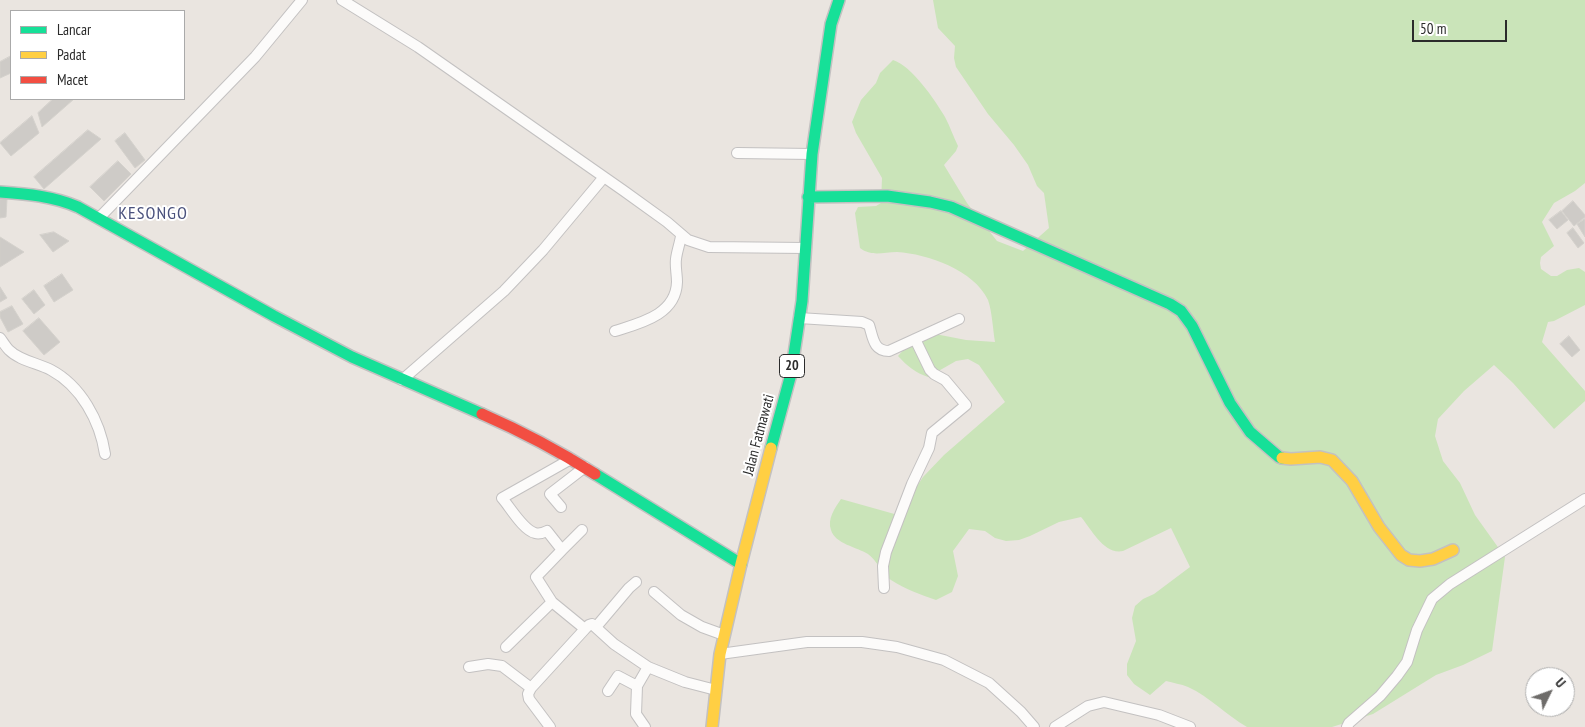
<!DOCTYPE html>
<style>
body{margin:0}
#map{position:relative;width:1585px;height:727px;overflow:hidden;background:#eae5e0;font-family:"PT Sans Narrow",sans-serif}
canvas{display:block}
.legend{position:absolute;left:10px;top:10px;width:175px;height:90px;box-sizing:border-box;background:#fff;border:1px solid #aaa;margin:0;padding:6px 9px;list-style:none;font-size:15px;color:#2b2b2b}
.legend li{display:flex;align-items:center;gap:10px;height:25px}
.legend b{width:25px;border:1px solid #aaa}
.north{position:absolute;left:1525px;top:667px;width:50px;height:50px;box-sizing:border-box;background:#fff;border:1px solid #aaa;border-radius:50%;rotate:48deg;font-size:14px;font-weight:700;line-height:20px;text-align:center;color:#2b2b2b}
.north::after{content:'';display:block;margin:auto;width:18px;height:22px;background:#6e6c6a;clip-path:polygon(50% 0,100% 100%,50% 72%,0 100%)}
.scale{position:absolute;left:1412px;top:20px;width:95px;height:22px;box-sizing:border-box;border:2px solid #2b2b2b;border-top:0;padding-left:6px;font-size:15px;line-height:18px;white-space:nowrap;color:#2b2b2b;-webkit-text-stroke:4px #fff;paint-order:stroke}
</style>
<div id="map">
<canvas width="1585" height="727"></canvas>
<ul class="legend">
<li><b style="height:6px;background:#16e098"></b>Lancar</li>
<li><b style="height:6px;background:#ffcf43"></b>Padat</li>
<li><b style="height:6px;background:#f24e42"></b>Macet</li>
</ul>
<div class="north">U</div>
<div class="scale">50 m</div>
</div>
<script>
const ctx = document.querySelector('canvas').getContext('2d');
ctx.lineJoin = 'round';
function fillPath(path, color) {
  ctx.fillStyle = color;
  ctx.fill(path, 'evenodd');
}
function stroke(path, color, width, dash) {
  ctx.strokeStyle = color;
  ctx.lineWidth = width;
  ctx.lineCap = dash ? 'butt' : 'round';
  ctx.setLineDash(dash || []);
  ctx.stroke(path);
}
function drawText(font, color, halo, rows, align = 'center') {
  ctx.font = font + ' "PT Sans Narrow",sans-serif';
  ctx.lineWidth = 4;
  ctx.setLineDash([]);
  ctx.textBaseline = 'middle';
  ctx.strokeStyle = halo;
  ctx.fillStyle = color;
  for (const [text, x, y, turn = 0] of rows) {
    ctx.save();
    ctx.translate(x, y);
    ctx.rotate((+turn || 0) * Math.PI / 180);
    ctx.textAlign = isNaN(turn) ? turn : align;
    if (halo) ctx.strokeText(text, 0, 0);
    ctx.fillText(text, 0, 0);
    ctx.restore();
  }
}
const green = new Path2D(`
 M933,0H1585V183L1575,191L1554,203L1542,222L1554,246L1541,257L1540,263L1541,269L1551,276H1557L1567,270L1579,268L1585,272V305L1554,321L1548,322L1542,342L1585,391V401L1554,429L1513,383L1494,365L1464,391L1438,419L1435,436L1443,461L1460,483L1475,515L1505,557L1492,651L1463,665L1436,675L1373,714L1332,727H1247C1226,715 1210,697 1188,687C1181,684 1173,683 1166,681L1150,695L1134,684L1127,675V664L1136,641L1132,618L1135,606L1143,599L1154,594L1190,567L1171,528L1123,551C1104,555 1092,530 1081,517L1059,522L1030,536L1019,540L1006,541L995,538L985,531L969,529L953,551L958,576L952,592L936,600C921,595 905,589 891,580C881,574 878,561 868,554C857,547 835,544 831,530C827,519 835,508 841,499L898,515L923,477L944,455L1005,402L979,365L968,359L956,361L928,377C916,373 907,366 898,356L915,337L930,333L966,340L995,342C993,330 992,311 988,300C974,270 928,254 897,252C883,252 872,257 860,248L855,213L858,207L876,206L881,203L882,178L856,133L852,122L861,100L876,83L880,73L893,60C912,66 935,100 945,117C950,126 953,136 958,146L956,151L944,165L967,203L997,241L1023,251L1049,228L1044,193L1037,186L1028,165L1014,145L988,114L956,67L954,58L955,46L938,28Z`);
const building = new Path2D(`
 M11,56V73L0,78V62Z
 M53,99H74L42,127L38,113Z
 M32,116L39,133L11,156L0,143Z
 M88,130L101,139L44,189L34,177Z
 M125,133L145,160L135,168L115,141Z
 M118,161L131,174L104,201L90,187Z
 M0,199H7L6,217L0,218Z
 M1573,201L1585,215V217L1574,226L1562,211Z
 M1561,211L1568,220L1557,229L1549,220Z
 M1585,219V237L1577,224Z
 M1573,228L1584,243L1578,248L1567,233Z
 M54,232L69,241L53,252L40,235Z
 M0,237L24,252L0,267Z
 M62,274L73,290L54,302L44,286Z
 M0,287L7,298L0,302Z
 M34,290L45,305L34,314L22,299Z
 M12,306L23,324L8,332L0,317V312Z
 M39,318L60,342L44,355L23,331Z
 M1569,336L1580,350L1572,357L1560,344Z`);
const street = new Path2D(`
 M342,0L418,47L624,191L667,222L688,240L709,247L805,248
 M737,153L812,154
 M99,218L255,57L302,0
 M799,318L862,322L869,325C873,337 873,351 889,351L959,319
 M615,331C640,323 676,315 677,282C677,274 675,266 676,259C677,251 680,243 681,236
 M0,338C3,342 6,347 9,350C20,361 38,363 51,370C81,386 100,421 105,454
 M402,380L504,291L543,250L604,177
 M571,459L502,498C510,507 523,530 535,533C539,534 543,533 547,531L562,550L536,577L552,602L585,629
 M561,507L550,494L585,467
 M562,550L582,530
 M884,588L883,566L886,552L912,484L929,448L932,433L966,405L945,380L934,374L930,370L915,339
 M654,592L681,615L702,627L724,635
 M596,627L629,588L636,582
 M506,647L552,602
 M720,654L807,642H862L897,647L944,660L989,683L1021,712L1034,727
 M469,667L488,664L502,666L531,688
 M608,691L618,676L637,686
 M550,727L529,699L528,694L531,688L585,629L589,625L592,624L614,644L648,667L685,682L716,690
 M645,727L636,714L637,686L648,667
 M1055,727L1088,706L1104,702L1159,715L1190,727
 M1347,727L1349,723L1380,696L1397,676L1407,662L1417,630L1432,599L1450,584L1585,499`);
const fast = new Path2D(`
 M0,192C27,194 53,196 78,207L274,316L352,357L482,414
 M808,197L887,196L930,202L951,207L1170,304L1181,311L1192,326L1230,403L1250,432L1279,457L1282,458
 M771,448L791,374L802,301L812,154L831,24L839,0
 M595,474L741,564`);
const slow = new Path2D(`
 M1282,458L1291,459L1320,457L1332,460L1352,481L1379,527L1401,555L1409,560L1420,561L1433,559L1453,550
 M712,727L720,654L741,564L771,448`);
const jam = new Path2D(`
 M482,414C521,431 559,451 595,474`);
const shields = [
 [792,366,25]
];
const shieldNames = [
 ["20",792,366]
];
const streetNames = [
 ["Jalan Fatmawati",759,435,-75]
];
const quarterNames = [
 ["KESONGO",153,214]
];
fillPath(green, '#cae4b9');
fillPath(building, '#cecbc7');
stroke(building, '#d4d1cc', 1);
stroke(street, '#c3c1c1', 12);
stroke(fast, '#c3c1c1', 14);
stroke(slow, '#c3c1c1', 14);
stroke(jam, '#c3c1c1', 14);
stroke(street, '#fcfbfa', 10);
stroke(fast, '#16e098', 11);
stroke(slow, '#ffcf43', 11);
stroke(jam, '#f24e42', 11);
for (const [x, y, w] of shields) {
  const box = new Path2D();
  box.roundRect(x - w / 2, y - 11.5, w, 23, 4);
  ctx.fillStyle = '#fff';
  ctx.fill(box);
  stroke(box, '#2b2b2b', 1);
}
drawText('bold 14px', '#2b2b2b', null, shieldNames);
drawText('15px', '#2b2b2b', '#fff', streetNames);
ctx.letterSpacing = '1px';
drawText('18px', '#4a517c', '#fff', quarterNames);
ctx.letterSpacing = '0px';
</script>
